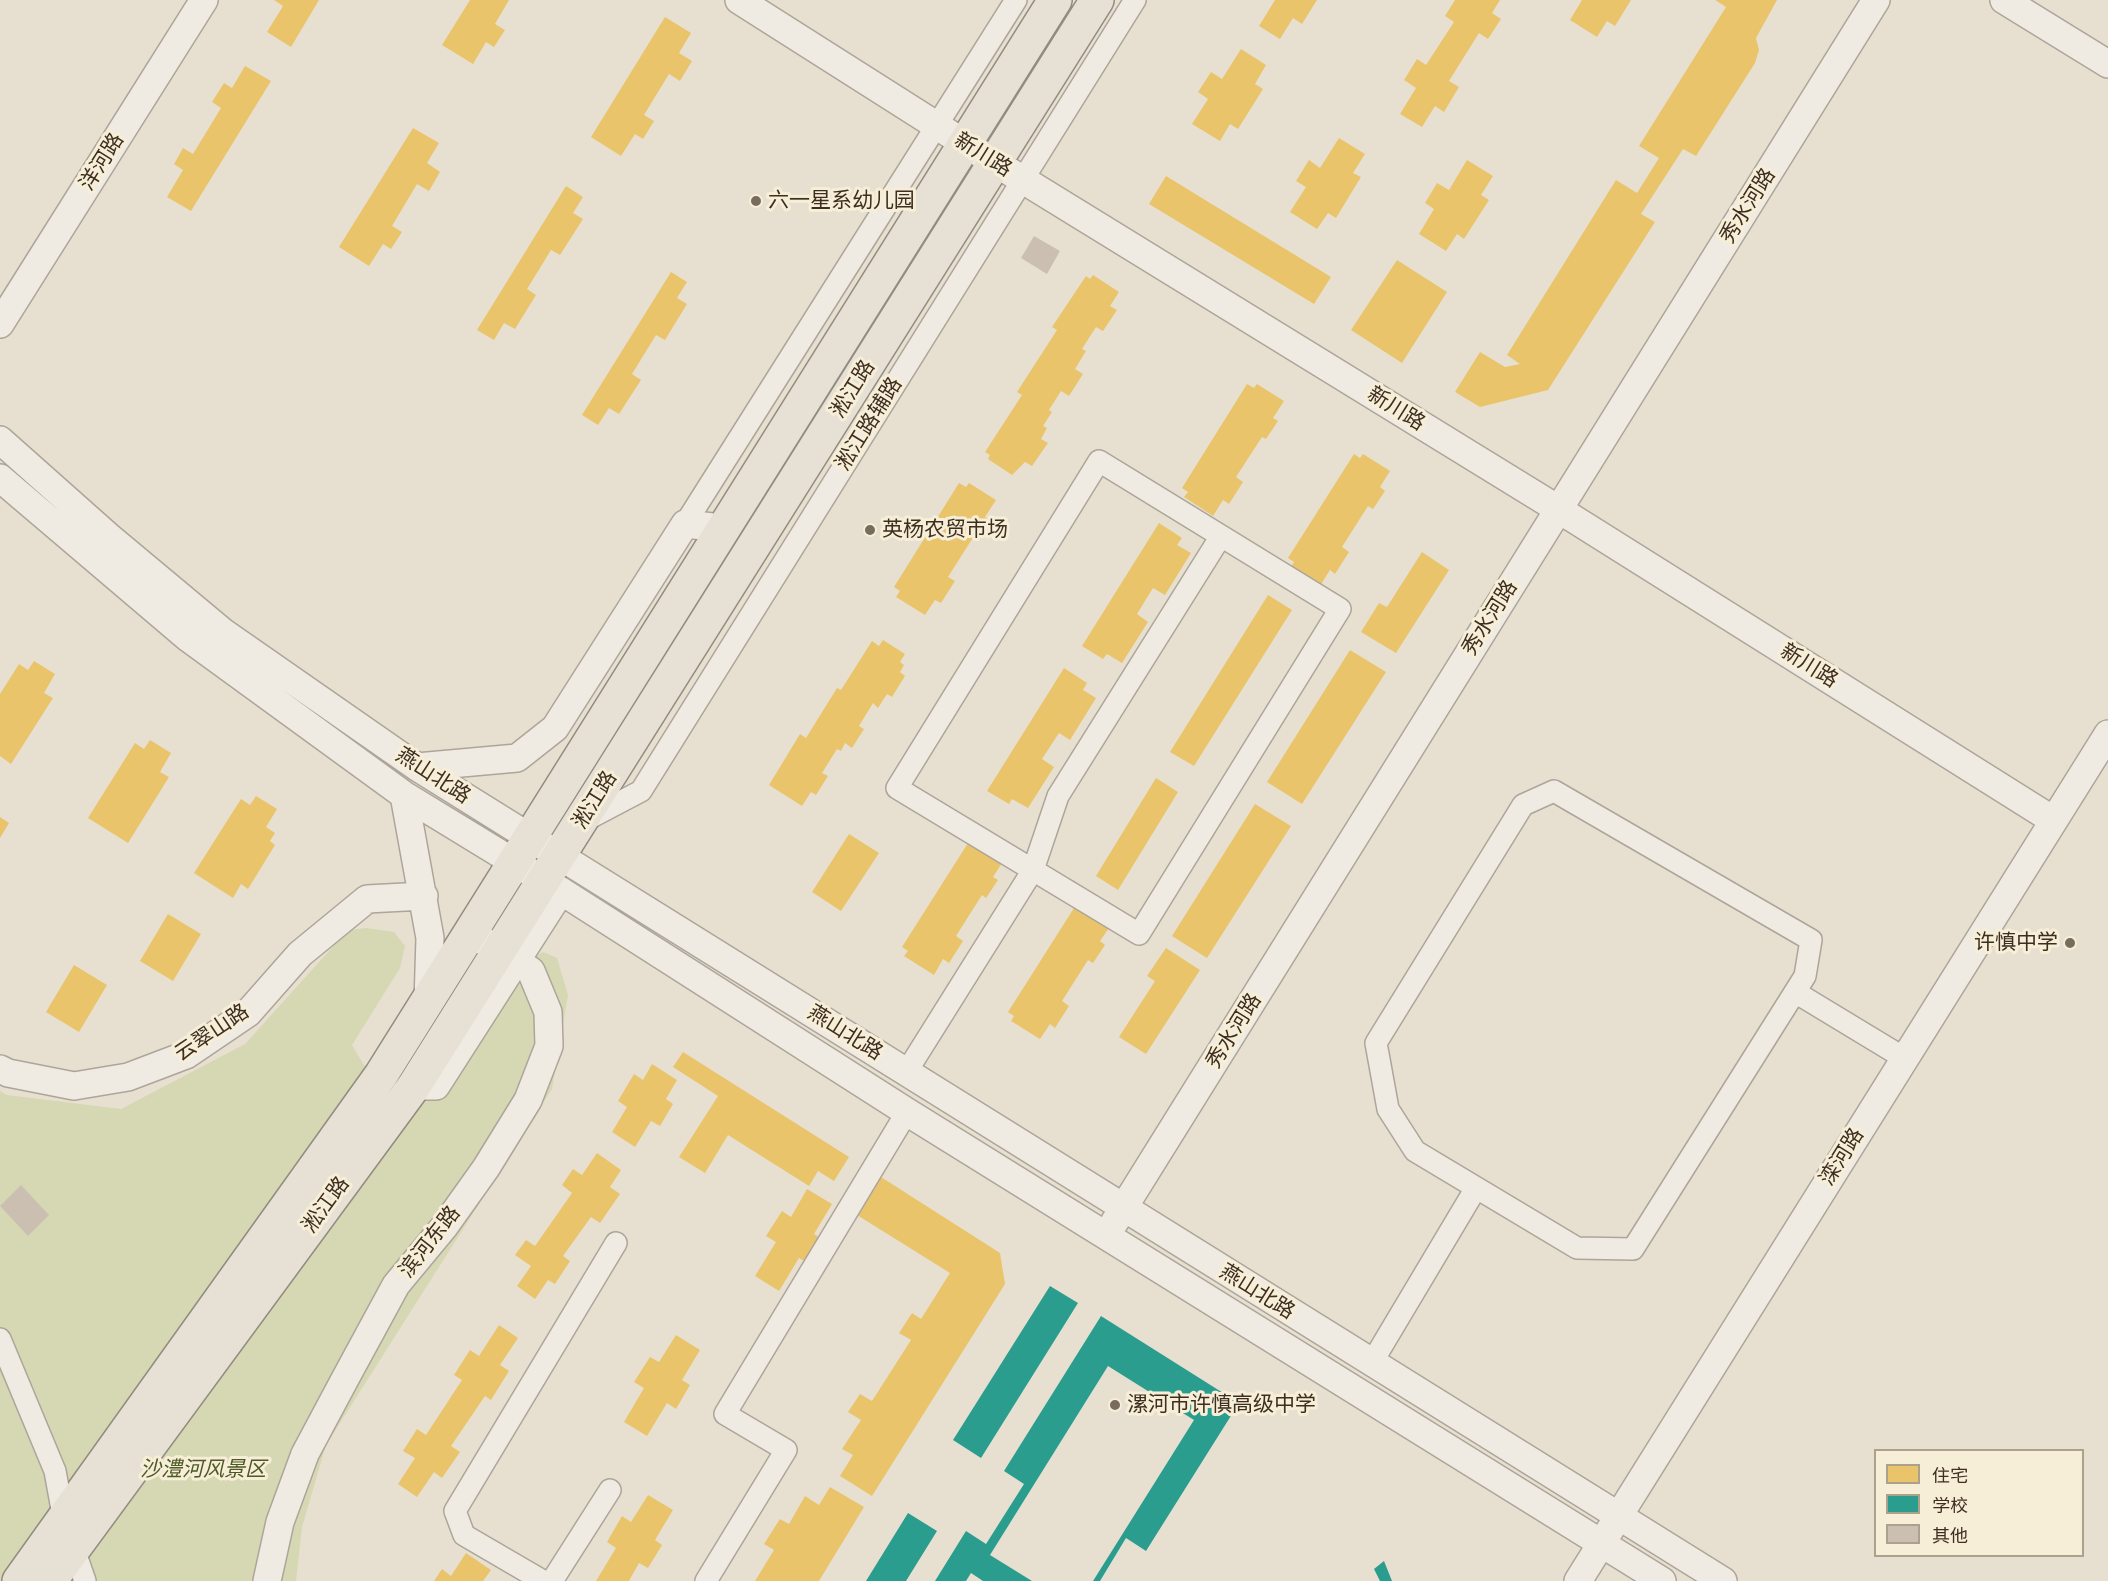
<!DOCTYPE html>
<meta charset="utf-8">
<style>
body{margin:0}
#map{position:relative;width:2108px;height:1581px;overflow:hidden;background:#e7e0d1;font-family:Literata,"Noto Sans SC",serif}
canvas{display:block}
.legend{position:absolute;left:1874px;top:1449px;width:210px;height:108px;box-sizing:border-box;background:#f7eed8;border:2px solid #ada18e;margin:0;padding:8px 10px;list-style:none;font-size:18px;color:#3d2e20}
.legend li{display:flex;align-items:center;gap:12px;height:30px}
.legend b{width:30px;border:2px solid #ada18e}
</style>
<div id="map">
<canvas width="2108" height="1581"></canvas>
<ul class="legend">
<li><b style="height:16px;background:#e9c46a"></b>住宅</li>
<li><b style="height:16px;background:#2a9d8f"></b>学校</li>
<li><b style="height:16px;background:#cbbfb2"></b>其他</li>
</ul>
</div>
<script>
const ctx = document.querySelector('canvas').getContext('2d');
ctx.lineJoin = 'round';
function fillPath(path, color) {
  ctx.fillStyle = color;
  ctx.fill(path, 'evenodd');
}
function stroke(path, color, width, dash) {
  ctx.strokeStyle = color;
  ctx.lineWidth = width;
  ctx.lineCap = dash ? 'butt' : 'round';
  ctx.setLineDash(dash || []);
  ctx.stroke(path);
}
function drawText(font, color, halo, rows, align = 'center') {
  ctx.font = font + ' Literata,"Noto Sans SC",serif';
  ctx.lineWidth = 6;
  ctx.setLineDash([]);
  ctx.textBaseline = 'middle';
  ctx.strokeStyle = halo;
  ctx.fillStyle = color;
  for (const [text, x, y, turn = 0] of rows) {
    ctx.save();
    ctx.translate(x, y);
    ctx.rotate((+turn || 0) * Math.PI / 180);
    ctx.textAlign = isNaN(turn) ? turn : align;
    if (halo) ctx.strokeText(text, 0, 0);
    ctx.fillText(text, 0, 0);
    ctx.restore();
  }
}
const green = new Path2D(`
 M366,928L394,932L405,946L400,968L352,1045L370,1075L412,1112L496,976L543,952L557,958L568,995L552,1089L326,1445L302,1527L296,1581H0V1091L7,1095L121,1109L245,1044L348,930Z`);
const homes = new Path2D(`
 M274,0H319L291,47L267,32L283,6Z
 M470,0H509L495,24L505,30L494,47L486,42L473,64L442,45Z
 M1275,0H1317L1302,24L1293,18L1280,39L1259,26Z
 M1455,0H1500L1492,13L1501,19L1488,39L1479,33L1449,81L1459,87L1444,112L1435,106L1422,127L1400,114L1416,88L1404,80L1417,59L1426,65L1454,22L1445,16Z
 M1582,0H1631L1615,26L1607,21L1597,37L1570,20Z
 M1715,0H1777L1756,38L1759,50L1755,63L1696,156L1683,149L1641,214L1655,222L1548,390L1480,407L1455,392L1480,352L1505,367L1520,364L1507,355L1616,180L1637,193L1659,158L1639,146L1726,7Z
 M665,17L691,33L679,53L692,61L680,81L669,74L644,115L654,121L643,139L635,134L621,156L591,137Z
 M1241,49L1266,65L1255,84L1263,89L1238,129L1230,124L1220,141L1192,124L1208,99L1198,92L1211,72L1222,79Z
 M245,66L271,81L191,211L167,197L183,170L174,164L183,148L193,154L221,108L212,102L224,83L232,88Z
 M413,128L439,143L427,163L440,172L429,191L417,184L392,226L402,232L391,249L383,244L369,266L339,247Z
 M1339,138L1365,154L1353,173L1361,177L1336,218L1328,213L1317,229L1290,212L1306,187L1296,181L1309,160L1320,168Z
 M1467,160L1493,176L1481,195L1489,200L1464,239L1457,234L1446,251L1419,234L1434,209L1425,203L1437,183L1449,190Z
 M1166,176L1331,277L1314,304L1149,204Z
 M566,186L583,197L573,213L583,219L560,255L551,250L527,289L536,295L515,329L504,323L494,340L477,330Z
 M1397,260L1447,292L1402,363L1351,330Z
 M671,272L687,282L677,298L687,304L665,340L656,335L632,374L641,380L619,414L609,408L598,425L582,415Z
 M1093,275L1119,292L1110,306L1117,310L1103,331L1096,327L1082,349L1086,351L1075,369L1083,374L1069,396L1061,391L1049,410L1052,412L1043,426L1047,428L1041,439L1048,443L1032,466L1025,462L1012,475L988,459L990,455L985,452L1022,395L1017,392L1057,330L1052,327L1086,276L1090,279Z
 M1247,384L1254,388L1257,384L1284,401L1273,418L1278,421L1266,439L1262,437L1236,477L1243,482L1229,504L1223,500L1213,516L1184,497L1188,492L1182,488Z
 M1354,454L1360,458L1363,454L1390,471L1380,487L1385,491L1373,509L1368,506L1342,547L1349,552L1335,574L1330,570L1320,586L1291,567L1294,562L1288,558Z
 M959,483L966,487L969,483L996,500L985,517L990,520L978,539L974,536L948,577L955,581L941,603L935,600L925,615L896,597L900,591L894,587Z
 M1159,523L1182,538L1177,545L1191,553L1165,595L1153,588L1137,614L1148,622L1122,663L1107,654L1103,659L1082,646Z
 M1422,552L1449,570L1396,653L1361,632L1379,603L1387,607Z
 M1268,595L1292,610L1194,766L1170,752Z
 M883,640L905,654L900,662L904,665L900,672L905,676L892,697L887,694L878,708L873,703L859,726L864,729L852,748L845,743L841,751L837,749L822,773L828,776L816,795L811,792L802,806L769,785L800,734L806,738L837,688L841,690L872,641L879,646Z
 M1350,650L1386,672L1302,804L1267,782Z
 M34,661L55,674L44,693L53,698L11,764L0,756V694L19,664L28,670Z
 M1064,668L1087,683L1083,690L1096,698L1070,740L1059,733L1042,759L1054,767L1028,808L1012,799L1009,804L987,791Z
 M150,740L171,753L160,772L169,777L128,843L88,818L135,743L144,749Z
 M1156,778L1178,792L1118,890L1096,876Z
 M256,796L277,809L266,827L275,833L270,841L275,845L248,889L241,884L233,898L194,873L241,799L250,805Z
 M1255,804L1291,826L1207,958L1172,936Z
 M0,817L9,823L0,838Z
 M849,834L879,853L841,911L812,892Z
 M968,843L974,847L977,843L1004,860L993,877L998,880L986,898L982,895L956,936L963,941L949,963L943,959L934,975L904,956L908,951L902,947Z
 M1074,908L1081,912L1083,908L1111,925L1100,941L1105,945L1093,963L1088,960L1062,1001L1069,1006L1055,1028L1050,1024L1040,1039L1011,1021L1014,1016L1008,1012Z
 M168,914L201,934L173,981L140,961Z
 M1166,948L1200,970L1146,1054L1119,1037L1155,981L1147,976Z
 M74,965L107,985L79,1032L46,1012Z
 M683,1052L849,1157L834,1181L818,1171L809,1186L728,1135L705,1173L679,1157L718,1096L673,1067Z
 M652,1064L677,1080L666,1099L673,1104L660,1126L651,1121L635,1147L612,1132L627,1107L618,1101L634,1074L643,1080Z
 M597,1153L621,1170L610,1187L620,1194L600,1223L591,1217L563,1256L570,1261L555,1284L548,1280L535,1299L517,1286L531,1266L515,1255L526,1240L535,1246L572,1193L562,1185L573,1169L582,1175Z
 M881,1177L1000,1253L1005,1284L872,1496L840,1476L853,1455L842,1449L861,1420L848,1412L860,1394L872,1401L911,1340L899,1333L912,1313L921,1319L950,1273L857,1215Z
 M807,1189L832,1204L814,1234L822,1239L808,1263L799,1258L779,1291L755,1276L776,1242L766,1236L782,1211L791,1217Z
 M499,1325L518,1338L500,1365L509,1371L491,1400L485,1396L451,1446L460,1452L442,1478L434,1472L417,1497L398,1484L415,1458L403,1451L417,1429L426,1435L462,1380L454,1375L470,1350L479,1356Z
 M676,1335L700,1350L682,1380L690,1385L676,1409L667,1403L647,1436L624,1422L644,1388L634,1382L650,1357L659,1362Z
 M830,1487L864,1507L819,1581H755L774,1550L764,1544L780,1519L789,1524L805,1496L819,1505Z
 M648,1495L673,1510L655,1540L662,1545L648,1568L639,1563L629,1581H596L616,1548L607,1542L622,1516L631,1522Z
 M466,1553L491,1570L483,1581H434L442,1569L451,1576Z`);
const schools = new Path2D(`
 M1050,1286L1078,1303L981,1458L953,1440Z
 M1101,1316L1239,1403L1146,1551L1126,1538L1100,1581H1093L1194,1420L1108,1366L990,1555L1032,1581H983L971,1573L966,1581H935L966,1531L986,1544L1024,1484L1004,1471Z
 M908,1513L937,1531L906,1581H866Z
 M1384,1561L1392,1581H1380L1374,1569Z`);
const building = new Path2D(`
 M1034,236L1060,251L1047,274L1021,258Z
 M21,1185L49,1215L28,1236L0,1206Z`);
const minor = new Path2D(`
 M1099,461L1340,609L1139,934L897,788Z
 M685,524L1016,0
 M1554,791L1811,940L1805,976L1633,1249L1577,1248L1415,1151L1388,1109L1376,1043L1523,805Z
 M584,821L641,791L1135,0
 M1795,992L1904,1058
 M907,1071L1033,870L1058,796L1221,536
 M0,1339L55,1471L64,1520L85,1581
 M1371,1364L1476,1188
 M543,1581L464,1535L455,1511L616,1243
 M552,1581L610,1490
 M706,1581L786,1450L725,1414L907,1112`);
const tertiary = new Path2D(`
 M739,0L994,162L1558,509L2053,820
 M2004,0L2108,64
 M0,324L204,0
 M0,440L108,536L223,632L417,767L1723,1581
 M0,478L187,637L404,795L561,891L907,1112L1662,1581
 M417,767L517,758L555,728L685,524L722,528
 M404,795L430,938L428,1002
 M0,1069L8,1073L74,1086L128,1077L186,1055L248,1013L300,954L367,899L424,896
 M414,1086H436L561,891
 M1114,1223L1876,0
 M267,1581L280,1522L305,1454L345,1379L396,1285L444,1227L486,1168L528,1100L549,1046L548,1012L531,971L471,933
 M1578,1581L2108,734`);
const primary = new Path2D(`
 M19,1581L381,1075L1055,0
 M50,1581L414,1086L1097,0`);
const markers = [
 [756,201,6,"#786c5e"],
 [870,530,6,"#786c5e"],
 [2070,943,6,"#786c5e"],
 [1115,1405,6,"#786c5e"]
];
const streetNames = [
 ["新川路",983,155,32],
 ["洋河路",102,162,-58],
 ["秀水河路",1748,206,-58],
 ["淞江路",853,389,-58],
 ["新川路",1396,409,32],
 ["淞江路辅路",869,424,-58],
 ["秀水河路",1490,618,-58],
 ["新川路",1809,666,32],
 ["燕山北路",433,776,33],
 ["淞江路",595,800,-58],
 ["秀水河路",1234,1031,-58],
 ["云翠山路",212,1033,-34],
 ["燕山北路",845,1033,32],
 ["滦河路",1842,1157,-58],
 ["淞江路",326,1205,-54],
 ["滨河东路",430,1242,-52],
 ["燕山北路",1257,1292,32]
];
const poiNames = [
 ["六一星系幼儿园",768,201],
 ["英杨农贸市场",882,530],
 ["许慎中学",2058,943,"right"],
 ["漯河市许慎高级中学",1127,1405]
];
const parkNames = [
 ["沙澧河风景区",203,1470]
];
fillPath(green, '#d6d7b3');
fillPath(homes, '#e9c46a');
fillPath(schools, '#2a9d8f');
fillPath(building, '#cbbfb2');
stroke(minor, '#ada599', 24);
stroke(tertiary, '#ada599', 30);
stroke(primary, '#928b80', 36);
stroke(minor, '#efebe3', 21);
stroke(tertiary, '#efebe3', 27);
stroke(primary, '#e6e1d4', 33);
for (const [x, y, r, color] of markers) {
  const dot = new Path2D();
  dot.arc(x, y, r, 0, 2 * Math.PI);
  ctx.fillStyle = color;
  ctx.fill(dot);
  stroke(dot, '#f7eed8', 2);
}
drawText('21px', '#3d2e20', '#f7eed8', streetNames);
drawText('21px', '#3d2e20', '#f7eed8', poiNames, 'left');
drawText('italic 21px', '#4d5a26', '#f7eed8', parkNames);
</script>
